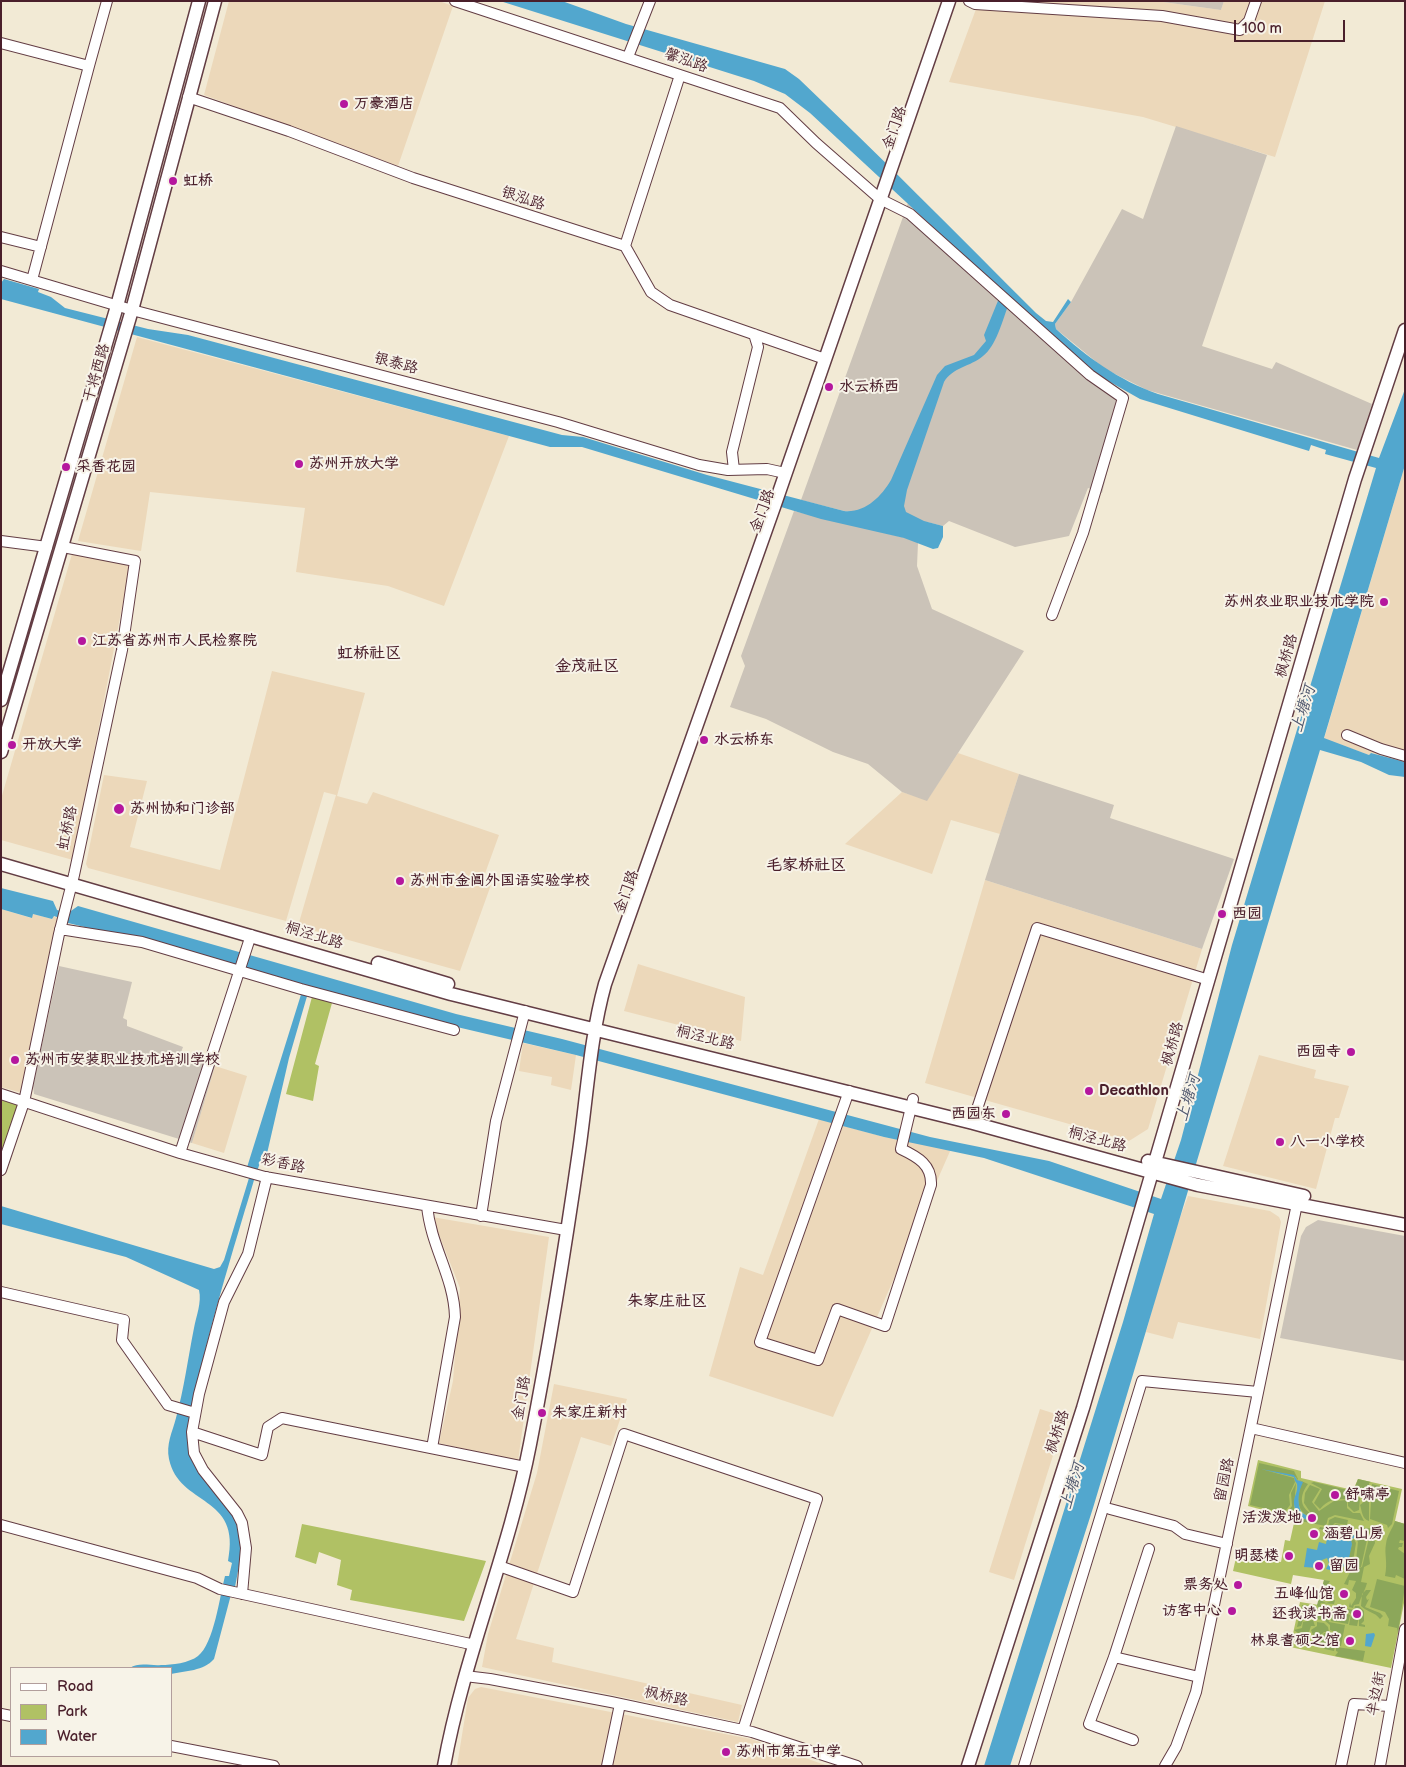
<!DOCTYPE html>
<meta charset="utf-8">
<style>
body{margin:0}
#map{position:relative;width:1406px;height:1767px;overflow:hidden;background:#f2ead5;font-family:"Balsamiq Sans",sans-serif}
canvas{display:block}
.frame{position:absolute;inset:0;border:2px solid #4a1f2b;pointer-events:none}
.legend{position:absolute;left:10px;top:1667px;width:162px;height:90px;box-sizing:border-box;background:#f7f3e8;border:1px solid #b29e9c;margin:0;padding:6px 9px;list-style:none;font-size:15px;color:#4a1f2b}
.legend li{display:flex;align-items:center;gap:10px;height:25px}
.legend b{width:25px;border:1px solid #b29e9c}
.scale{position:absolute;left:1234px;top:20px;width:111px;height:22px;box-sizing:border-box;border:2px solid #4a1f2b;border-top:0;padding-left:6px;font-size:15px;line-height:18px;white-space:nowrap;color:#4a1f2b;-webkit-text-stroke:4px #f7f3e8;paint-order:stroke}
</style>
<div id="map">
<canvas width="1406" height="1767"></canvas>
<div class="frame"></div>
<ul class="legend">
<li><b style="height:6px;background:#fff"></b>Road</li>
<li><b style="height:14px;background:#b0c164"></b>Park</li>
<li><b style="height:14px;background:#52a7ce"></b>Water</li>
</ul>
<div class="scale">100 m</div>
</div>
<script>
const ctx = document.querySelector('canvas').getContext('2d');
ctx.lineJoin = 'round';
function fillPath(path, color) {
  ctx.fillStyle = color;
  ctx.fill(path, 'evenodd');
}
function stroke(path, color, width, dash) {
  ctx.strokeStyle = color;
  ctx.lineWidth = width;
  ctx.lineCap = dash ? 'butt' : 'round';
  ctx.setLineDash(dash || []);
  ctx.stroke(path);
}
function drawText(font, color, halo, rows, align = 'center') {
  ctx.font = font + ' "Balsamiq Sans","LXGW WenKai TC",sans-serif';
  ctx.lineWidth = 4;
  ctx.setLineDash([]);
  ctx.textBaseline = 'middle';
  ctx.strokeStyle = halo;
  ctx.fillStyle = color;
  for (const [text, x, y, turn = 0] of rows) {
    ctx.save();
    ctx.translate(x, y);
    ctx.rotate((+turn || 0) * Math.PI / 180);
    ctx.textAlign = isNaN(turn) ? turn : align;
    if (halo) ctx.strokeText(text, 0, 0);
    ctx.fillText(text, 0, 0);
    ctx.restore();
  }
}
const built = new Path2D(`
 M229,1H439L453,6L398,166L204,95Z
 M979,1H1156L1221,10L1224,1H1325L1275,157L1143,117L949,82Z
 M137,337L509,436L444,606L388,586L296,572L305,508L150,492L141,551L78,541Z
 M1405,465V762H1403L1371,753L1369,755L1324,739Z
 M72,554L130,566L73,860L1,840V799Z
 M272,671L365,693L337,796L367,804L373,792L499,835L483,879L492,882L460,971L298,926L336,795L324,792L286,921L88,868L86,864L104,775L147,781L130,847L220,870Z
 M958,753L1019,774L1000,834L951,820L932,874L845,844L902,792L927,800Z
 M985,880L1202,949L1148,1129L1129,1141L925,1083Z
 M1,909L31,918L33,914L52,919L53,916L58,918L22,1093L1,1087Z
 M638,964L745,997L741,1041L624,1011Z
 M523,1043L576,1055L571,1090L551,1085L552,1077L519,1071Z
 M1259,1055L1316,1070L1314,1078L1349,1086L1339,1118H1335L1316,1189L1223,1166Z
 M215,1066L247,1076L224,1153L192,1143Z
 M819,1119L884,1137L951,1149L833,1417L709,1376L740,1267L763,1275Z
 M1188,1196L1270,1211L1279,1217L1281,1222L1260,1339L1178,1322L1173,1339L1146,1332L1171,1242Z
 M432,1217L549,1237L518,1461L439,1443L453,1381L460,1288Z
 M554,1384L627,1399L611,1446L581,1437L516,1639L554,1648L552,1662L742,1705L738,1722L482,1667L488,1634L537,1473Z
 M1040,1409L1065,1417L1014,1580L989,1572Z
 M481,1687L751,1739L828,1766H457L468,1698L475,1689Z`);
const industrial = new Path2D(`
 M1156,1H1224L1221,10Z
 M1176,126L1267,155L1202,346L1272,369L1276,362L1372,404L1357,450L1147,390L1105,369L1056,329L1055,324L1071,302L1122,209L1143,219Z
 M908,203L1031,317L1111,384L1127,393L1102,493L1088,488L1069,536L1015,547L949,521L943,526L927,522L918,543L917,566L932,609L1024,651L927,801L902,792L868,764L833,752L766,719L730,707L745,666L741,656L794,511L910,539L912,517L844,511L801,500Z
 M1019,774L1114,805L1110,818L1234,859L1202,949L985,880Z
 M59,966L132,982L123,1018L127,1020V1026L183,1047L180,1055L215,1066L192,1143L34,1094L33,1086Z
 M1318,1220L1405,1236V1361L1280,1338L1301,1236L1306,1227Z`);
const green = new Path2D(`
 M312,997L332,1003L315,1064L319,1066L313,1101L286,1094Z
 M1,1100L21,1106L1,1165Z
 M1258,1460L1301,1471V1478L1353,1490L1358,1479L1402,1489L1395,1521L1405,1524V1598L1391,1668L1290,1647L1300,1602L1319,1605L1324,1580L1293,1575L1291,1584L1233,1571L1237,1553L1281,1562L1285,1540L1290,1541L1294,1523L1286,1516L1248,1506Z
 M302,1524L486,1561L464,1621L350,1600L352,1590L337,1585L341,1560L319,1552L316,1564L295,1557Z`);
const forest = new Path2D(`
 M1259,1463L1294,1471L1298,1479L1297,1480L1296,1477L1261,1469L1294,1478L1295,1482L1289,1495L1290,1505L1284,1513L1250,1505Z
 M1358,1479L1371,1482L1369,1483L1370,1495L1362,1490H1354Z
 M1299,1480L1308,1484C1300,1495 1299,1505 1310,1513L1309,1517C1295,1509 1297,1496 1302,1482Z
 M1314,1482L1356,1492L1357,1494L1353,1499C1339,1500 1331,1496 1320,1509L1314,1503L1322,1489L1311,1483Z
 M1296,1483L1294,1507L1299,1517L1308,1520V1522L1316,1523L1317,1517L1312,1515L1304,1503L1305,1493L1310,1485L1320,1489L1312,1502L1319,1511L1334,1501L1347,1500V1508L1353,1513H1360L1364,1521L1335,1515L1328,1518L1326,1526L1295,1520L1286,1514L1292,1506L1291,1493Z
 M1372,1484L1399,1491L1392,1524L1388,1528L1387,1525L1370,1519Z
 M1358,1491L1363,1492L1369,1498V1521C1362,1519 1362,1511 1360,1505L1365,1501Z
 M1358,1497L1360,1498L1359,1510L1354,1512L1348,1506V1501L1355,1500Z
 M1335,1517L1348,1520L1347,1525L1335,1523L1331,1527H1328L1329,1520Z
 M1395,1521L1405,1524L1404,1541L1400,1540L1399,1543H1403L1402,1547H1399L1398,1549L1405,1554V1579L1396,1575L1395,1578L1385,1576C1388,1562 1384,1554 1386,1544C1387,1535 1392,1530 1395,1521Z
 M1336,1524L1353,1527L1354,1531L1359,1532L1353,1535L1351,1531H1338L1333,1526Z
 M1320,1527C1331,1529 1339,1533 1351,1533L1352,1536L1348,1542L1340,1536L1332,1535L1329,1531L1319,1529Z
 M1364,1528L1379,1529L1378,1534H1374L1375,1543L1369,1556L1370,1564L1364,1567L1361,1582L1367,1583C1365,1591 1361,1596 1359,1604L1354,1605L1353,1608L1349,1607L1350,1602L1351,1606L1356,1598V1593L1352,1590L1356,1581L1349,1580L1348,1585L1344,1584L1351,1570L1362,1567L1370,1534L1362,1531Z
 M1361,1533L1368,1535L1361,1567L1348,1569L1350,1562H1353L1356,1560L1358,1542L1355,1537Z
 M1354,1539L1356,1543L1353,1561L1348,1559L1352,1544L1351,1541Z
 M1377,1579L1405,1586L1398,1633L1397,1628L1388,1626L1389,1619L1385,1612L1370,1607Z
 M1324,1580L1330,1581L1328,1584L1332,1587L1329,1599L1322,1601L1326,1603L1335,1600L1334,1604L1321,1603L1320,1605L1331,1607L1327,1615L1329,1622L1345,1625L1341,1646H1335L1334,1651L1325,1649L1320,1645L1324,1633H1337L1330,1630V1625L1324,1620L1314,1619L1319,1610L1317,1605Z
 M1366,1590H1371L1366,1597L1367,1600L1369,1599L1365,1607L1380,1613L1383,1616L1380,1619C1375,1612 1367,1612 1361,1606L1362,1594Z
 M1302,1605H1307L1311,1609L1316,1607L1318,1609L1314,1618L1303,1620L1301,1626L1297,1627Z
 M1355,1606H1359L1364,1611V1621L1361,1624L1365,1625V1627L1359,1626V1617L1357,1626L1349,1625L1351,1614L1348,1612V1609L1354,1610Z
 M1332,1608L1346,1611V1613L1350,1615L1348,1624L1331,1621Z
 M1313,1620L1315,1626H1311L1309,1632L1298,1633L1294,1630L1302,1628L1303,1622Z
 M1317,1622L1324,1623L1328,1627L1329,1632H1324L1319,1637L1313,1635L1311,1630L1317,1626Z
 M1336,1647L1365,1651L1363,1661L1335,1656L1338,1652L1336,1651Z`);
const water = new Path2D(`
 M500,1H562L626,24L785,69L799,79C879,155 957,234 1036,313L1046,321L1053,322L1068,299L1071,302L1055,324L1056,329C1087,357 1118,380 1158,394L1379,458L1405,389V465L1324,738L1369,755L1371,753L1405,762V777L1389,775L1361,762L1320,750L1093,1508L1010,1766H984L1123,1322L1154,1214L984,1158L884,1137L576,1055L457,1027L310,986L289,1058L266,1158L262,1157L254,1180C242,1222 175,1431 191,1459L237,1519L242,1550L235,1587H233L214,1659C204,1671 185,1671 171,1674V1668H130C138,1662 151,1666 161,1665C172,1665 189,1663 198,1656C214,1644 220,1595 225,1576H229L232,1563L228,1561C242,1494 179,1507 169,1459C166,1444 172,1433 176,1418C184,1389 188,1358 194,1328C196,1317 202,1302 199,1290L126,1257L1,1224V1206L214,1269L220,1267L224,1260L249,1178L244,1177L304,985L151,943L68,923L65,920L54,916L52,919L33,914L32,918L1,909V888L53,901L57,910L68,913L78,906L456,1014L562,1039L930,1137L1049,1161L1161,1199L1181,1140L1232,945L1376,468L1325,454L1326,450L1311,445L1309,451L1140,399L1096,374L1008,306C1002,322 996,346 983,356C970,367 953,367 944,382L907,490L904,506L906,512L924,521L943,526V537L938,548L933,549L904,538L821,519L582,447H550L1,299V283L4,279L39,289L38,292L51,297L65,308L148,329L188,335L562,435L583,437L707,475L844,511C865,513 881,497 891,480L937,375L945,366L974,355L986,341L984,335L1002,291L810,113L785,94L754,81Z
 M1261,1469L1294,1475L1297,1480L1303,1482C1298,1493 1297,1501 1301,1512L1309,1517L1308,1520L1299,1517C1288,1498 1299,1496 1297,1484C1296,1482 1294,1480 1294,1477Z
 M1364,1526L1361,1533L1351,1540L1352,1544L1349,1558H1340L1345,1564L1340,1572L1334,1571L1332,1574L1330,1570L1326,1569L1329,1563L1327,1558L1322,1560L1318,1568L1304,1567L1307,1548L1317,1550L1319,1542L1326,1544L1328,1532L1332,1535L1336,1534L1342,1538L1345,1536L1348,1542C1351,1537 1360,1529 1364,1526Z
 M1374,1633L1375,1635L1371,1647L1365,1646L1366,1634Z`);
const minor = new Path2D(`
 M455,1L780,108L816,143L880,199L910,214L1090,375L1123,398L1083,533L1052,615
 M969,1L975,4L1162,16L1240,30L1249,21L1256,1
 M1,43L89,66L32,280
 M628,57L650,1
 M89,66L107,1
 M188,97L289,131L413,178L625,246L651,292L670,305L825,359
 M1,237L41,247
 M625,246L680,75
 M1,271L132,310L558,422L699,465L728,470L767,469L785,473
 M734,470L732,452L758,347L754,334
 M1,541L47,547
 M1347,735L1381,749L1405,756
 M60,929L142,942L301,989L454,1030
 M849,1091L760,1342L818,1360L837,1309L885,1326L931,1185C932,1165 918,1157 901,1149L913,1099
 M1,1094L180,1153L265,1177L566,1230
 M975,1115L1037,928L1209,980
 M180,1153L251,935
 M1,1170L24,1102L59,934L74,875L122,650L135,561L63,547
 M427,1206C431,1247 454,1277 455,1317L432,1448
 M481,1216L496,1121L525,1011
 M1,1292L124,1320L122,1340L168,1405L195,1413
 M1251,1428L1405,1463
 M192,1432L262,1455L268,1427L282,1418L525,1467
 M1110,1509L1174,1526L1185,1534L1227,1544
 M1,1525L197,1578L220,1589L475,1645
 M499,1566L573,1592L624,1434L817,1499L743,1730
 M242,1594L246,1548L242,1523L237,1513L203,1470L194,1453L192,1432L199,1394L224,1302L248,1254L267,1177
 M1114,1657L1199,1677
 M465,1676L490,1679L611,1702L752,1732L857,1766
 M1,1714L11,1716
 M1133,1740L1089,1724L1114,1657L1149,1549
 M171,1746L274,1766
 M607,1766L620,1704
 M1024,1766L1142,1381L1258,1392
 M1165,1766L1176,1747L1196,1692L1298,1199
 M1341,1766L1354,1704L1390,1706
 M1380,1766L1405,1629`);
const major = new Path2D(`
 M1,700L117,306L199,1
 M1,752L132,310L215,1
 M1,864L451,994L973,1123L1198,1185L1405,1225
 M378,963L448,984
 M1148,1161L1304,1196
 M444,1766C464,1656 509,1553 530,1444C549,1347 565,1249 579,1151C587,1096 590,1038 605,984L774,507L949,1
 M968,1766L1083,1408L1355,479L1405,330`);
const markers = [
 [344,104,5,"#b5179e"],
 [173,181,5,"#b5179e"],
 [829,387,5,"#b5179e"],
 [299,464,5,"#b5179e"],
 [66,467,5,"#b5179e"],
 [1384,602,5,"#b5179e"],
 [82,641,5,"#b5179e"],
 [704,740,5,"#b5179e"],
 [12,745,5,"#b5179e"],
 [119,809,6,"#b5179e"],
 [400,881,5,"#b5179e"],
 [1222,914,5,"#b5179e"],
 [1351,1052,5,"#b5179e"],
 [15,1060,5,"#b5179e"],
 [1089,1091,5,"#b5179e"],
 [1006,1114,5,"#b5179e"],
 [1280,1142,5,"#b5179e"],
 [542,1413,5,"#b5179e"],
 [1335,1495,5,"#b5179e"],
 [1312,1518,5,"#b5179e"],
 [1314,1534,5,"#b5179e"],
 [1289,1556,5,"#b5179e"],
 [1319,1566,5,"#b5179e"],
 [1238,1585,5,"#b5179e"],
 [1344,1594,5,"#b5179e"],
 [1232,1611,5,"#b5179e"],
 [1357,1614,5,"#b5179e"],
 [1350,1641,5,"#b5179e"],
 [726,1752,5,"#b5179e"]
];
const streetNames = [
 ["馨泓路",686,61,19],
 ["金门路",895,128,-71],
 ["银泓路",523,199,18],
 ["银泰路",396,364,15],
 ["干将西路",97,373,-74],
 ["金门路",763,511,-70],
 ["枫桥路",1287,656,-74],
 ["虹桥路",68,828,-78],
 ["金门路",627,892,-70],
 ["桐泾北路",314,936,17],
 ["桐泾北路",705,1038,14],
 ["枫桥路",1173,1044,-74],
 ["桐泾北路",1097,1140,15],
 ["彩香路",283,1164,12],
 ["金门路",522,1398,-80],
 ["枫桥路",1058,1432,-72],
 ["留园路",1225,1480,-78],
 ["半边街",1377,1694,-79],
 ["枫桥路",666,1697,12]
];
const poiNames = [
 ["万豪酒店",354,104],
 ["虹桥",183,181],
 ["水云桥西",839,387],
 ["苏州开放大学",309,464],
 ["采香花园",76,467],
 ["苏州农业职业技术学院",1374,602,"right"],
 ["江苏省苏州市人民检察院",92,641],
 ["水云桥东",714,740],
 ["开放大学",22,745],
 ["苏州协和门诊部",130,809],
 ["苏州市金阊外国语实验学校",410,881],
 ["西园",1232,914],
 ["西园寺",1341,1052,"right"],
 ["苏州市安装职业技术培训学校",25,1060],
 ["Decathlon",1099,1091],
 ["西园东",996,1114,"right"],
 ["八一小学校",1290,1142],
 ["朱家庄新村",552,1413],
 ["舒啸亭",1345,1495],
 ["活泼泼地",1302,1518,"right"],
 ["涵碧山房",1324,1534],
 ["明瑟楼",1279,1556,"right"],
 ["留园",1329,1566],
 ["票务处",1228,1585,"right"],
 ["五峰仙馆",1334,1594,"right"],
 ["访客中心",1222,1611,"right"],
 ["还我读书斋",1347,1614,"right"],
 ["林泉耆硕之馆",1340,1641,"right"],
 ["苏州市第五中学",736,1752]
];
const neighbourhoodNames = [
 ["虹桥社区",369,654],
 ["金茂社区",587,667],
 ["毛家桥社区",806,866],
 ["朱家庄社区",667,1302]
];
const waterNames = [
 ["上塘河",1304,709,-73],
 ["上塘河",1189,1098,-73],
 ["上塘河",1073,1486,-73]
];
fillPath(built, '#ecd8ba');
fillPath(industrial, '#cbc3b8');
fillPath(green, '#b0c164');
fillPath(forest, '#8ca75a');
fillPath(water, '#52a7ce');
stroke(minor, '#633d44', 12);
stroke(major, '#633d44', 15);
stroke(minor, '#fff', 10);
stroke(major, '#fff', 12);
for (const [x, y, r, color] of markers) {
  const dot = new Path2D();
  dot.arc(x, y, r, 0, 2 * Math.PI);
  ctx.fillStyle = color;
  ctx.fill(dot);
  stroke(dot, '#f7f3e8', 2);
}
drawText('15px', '#4a1f2b', '#f7f3e8', streetNames);
drawText('bold 15px', '#4a1f2b', '#f7f3e8', poiNames, 'left');
drawText('bold 16px', '#4a1f2b', '#f7f3e8', neighbourhoodNames);
drawText('italic 16px', '#4d556c', '#f7f3e8', waterNames);
</script>
